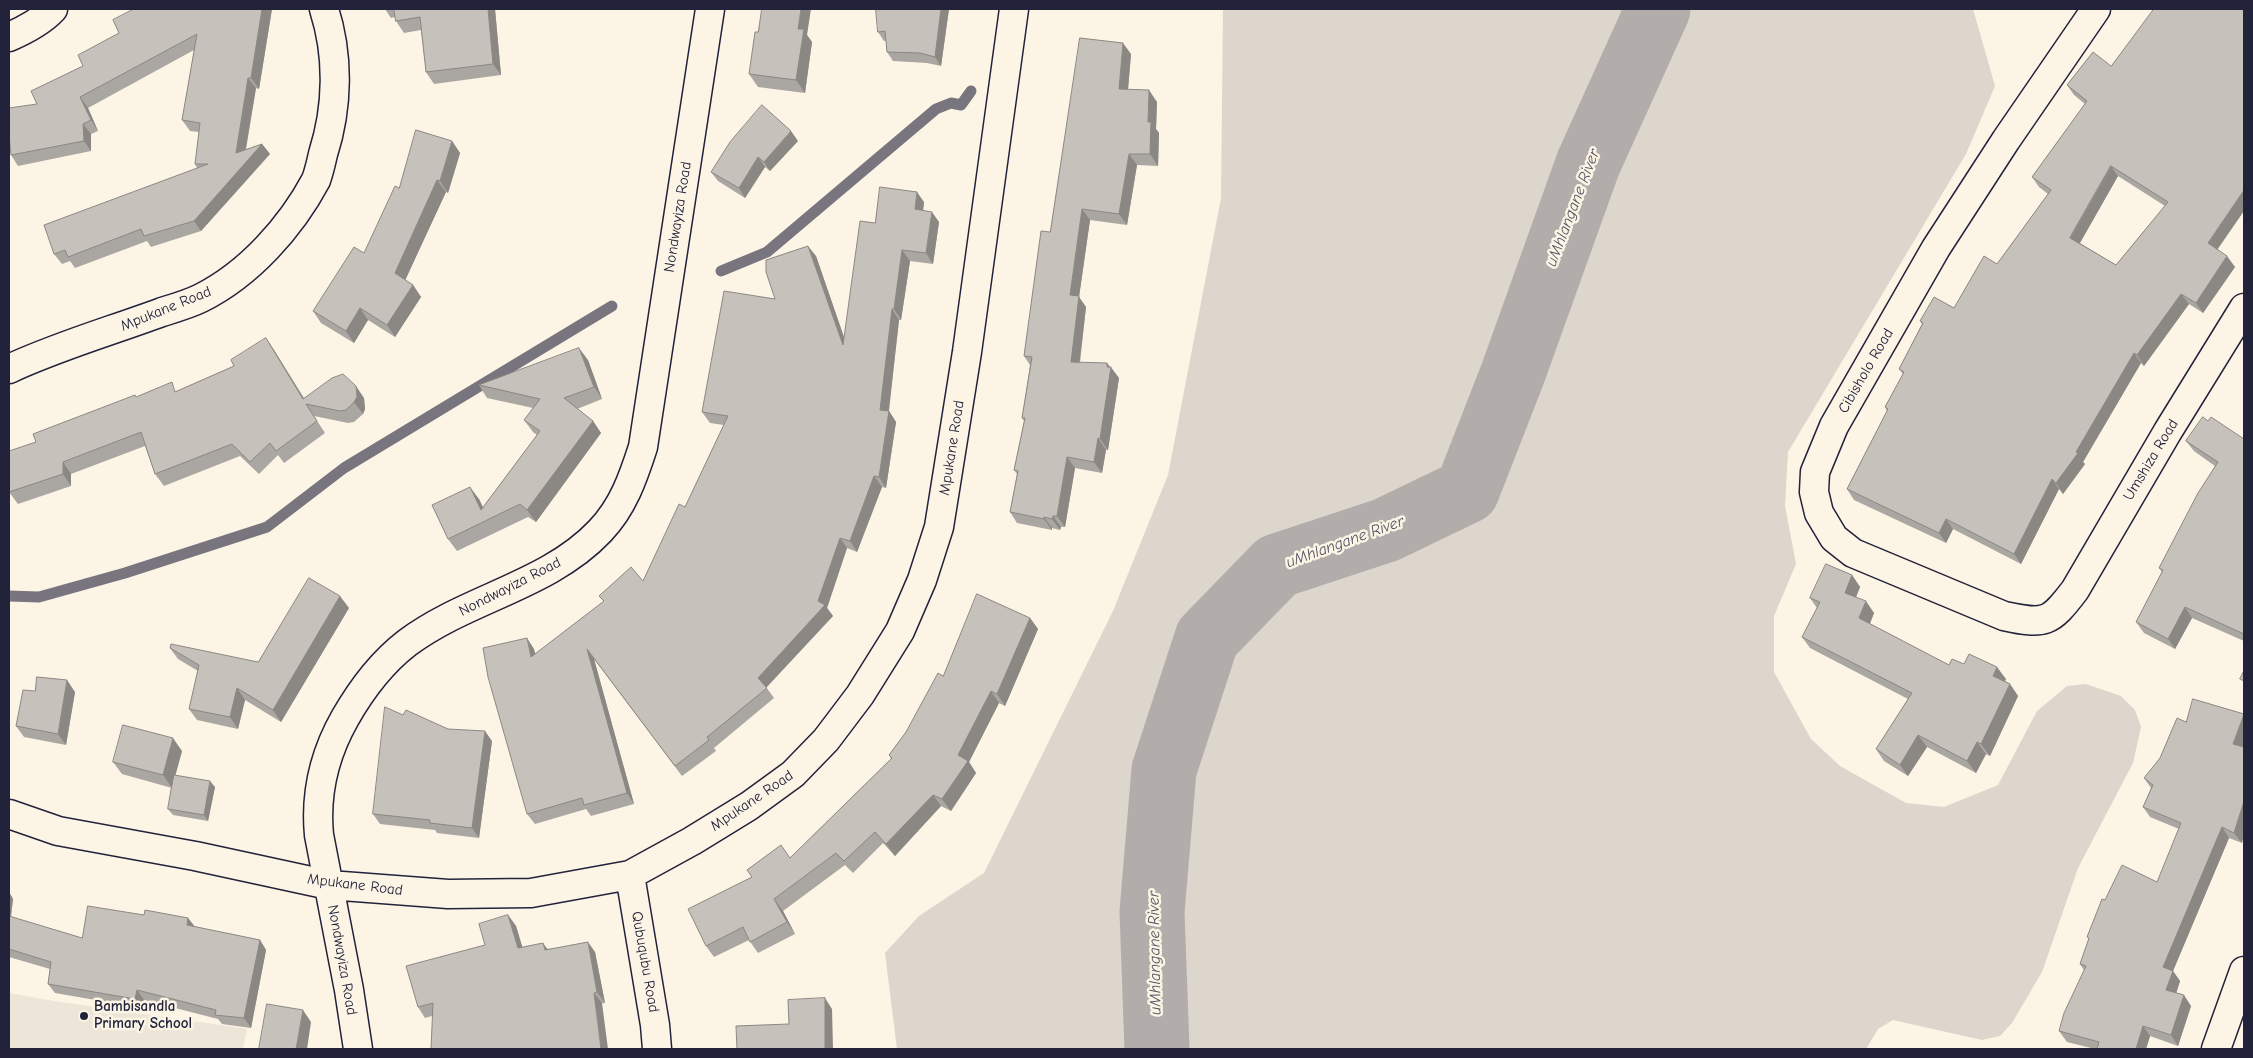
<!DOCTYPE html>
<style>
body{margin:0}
#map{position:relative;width:2253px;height:1058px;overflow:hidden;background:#fcf5e5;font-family:"Comic Neue",sans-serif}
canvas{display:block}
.frame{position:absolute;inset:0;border:10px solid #22223b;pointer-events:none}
</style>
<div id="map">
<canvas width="2253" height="1058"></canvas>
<div class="frame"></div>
</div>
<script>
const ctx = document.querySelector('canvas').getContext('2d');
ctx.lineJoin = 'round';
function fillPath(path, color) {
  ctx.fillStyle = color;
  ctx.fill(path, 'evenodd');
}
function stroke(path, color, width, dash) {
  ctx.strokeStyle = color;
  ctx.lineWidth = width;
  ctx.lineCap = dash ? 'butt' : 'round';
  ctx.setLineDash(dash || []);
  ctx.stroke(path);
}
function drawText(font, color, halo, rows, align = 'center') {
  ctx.font = font + ' "Comic Neue",sans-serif';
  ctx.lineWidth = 5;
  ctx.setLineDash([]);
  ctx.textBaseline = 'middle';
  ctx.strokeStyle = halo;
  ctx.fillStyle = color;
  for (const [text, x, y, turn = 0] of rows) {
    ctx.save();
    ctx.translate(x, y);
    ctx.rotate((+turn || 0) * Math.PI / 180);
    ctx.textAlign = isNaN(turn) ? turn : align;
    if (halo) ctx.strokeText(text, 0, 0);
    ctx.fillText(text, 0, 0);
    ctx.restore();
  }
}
const built = new Path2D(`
 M9,993L54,1001L247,1029L243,1049H9Z`);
const green = new Path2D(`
 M1223,9H1973L1995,86L1966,154L1788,452L1785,506L1796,564L1774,616V672L1811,739L1840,766L1906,803L1944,807L1998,785L2037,711L2067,686L2086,684L2121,696L2135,710L2141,727L2133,763L2078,868L2042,972L2012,1023L2000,1036L1982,1040L1893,1020L1878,1029L1866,1049H897L885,953L919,916L984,873L1113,611L1168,475L1221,198Z`);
const stream = new Path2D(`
 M721,271L767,252L936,109L951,103L961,105L971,91
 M9,596L39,597L125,573L267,527L344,468L612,306`);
const river = new Path2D(`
 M1157,1049L1152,912L1164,770L1207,638L1277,566L1386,530L1467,491L1513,373L1588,164L1658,9`);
const minor = new Path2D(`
 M2096,9L2006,140L1936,248L1834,426L1815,472L1814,492L1819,513L1834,538L1853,553L2004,616C2045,625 2050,623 2075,590L2168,431L2244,308
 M9,37C25,30 41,22 53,9
 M9,369C58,346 111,331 162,312C175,308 189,304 201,298C249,274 291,227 316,180C319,172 321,163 323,154C338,107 339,56 324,9
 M9,814L58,831L195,856L329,885L448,894L531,893L630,875L692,841L749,806L793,774L826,740L860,695L900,631L922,580L939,527L967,352L1014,9
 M630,875L655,1025L657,1049
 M358,1049L349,990L319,835C315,793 324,755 345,718C361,690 381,663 407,643C467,598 548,586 600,531C623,507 633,478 643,447L710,9`);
const tertiary = new Path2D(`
 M2216,1049L2244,971`);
const wall = new Path2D(`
 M272,9L259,89L256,88L246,150L262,144L270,154L201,231L151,247L147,241L75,268L70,261L62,264L54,254L197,168L195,164L199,132L190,131L182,120L194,50L88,108L98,131L91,134V151L18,166L11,155L37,104L31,91Z
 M385,9H495L501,75L434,84L426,72L421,30L404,33L396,21L395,17L391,18Z
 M949,9L941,66L927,63L893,61L887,52L886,41H884L878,32Z
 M807,35L812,42L805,93L758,87L749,74Z
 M2093,52L2217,249L2235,267L2203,313L2189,304L2144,366L2141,363L2083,462L2085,464L2063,494L2059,489L2021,564L1953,529L1946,543L1854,500L1847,489L1887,411L1885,407L1903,374L1899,369L1922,324L1920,321L1954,308L1997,264L2048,194L2039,187L2032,177L2085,104L2074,95L2067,85ZM2118,176L2165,206L2116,265L2080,243Z
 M1131,54L1128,90L1157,102L1156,129L1159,133L1158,166L1137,165L1127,225L1090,220L1079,297L1086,307L1080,363L1111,367L1119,378L1108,450H1106L1102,473L1075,468L1065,527H1061L1060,530L1052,528V530L1017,523L1010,512L1017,474L1014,470L1024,421L1022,418L1030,365L1024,356L1050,232Z
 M452,141L460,153L448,193L446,192L405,280L413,285L421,297L395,337L368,320L354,343L321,323L313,311L364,253Z
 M798,141L770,171L765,167L745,198L718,181L711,172Z
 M924,202L923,211L939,222L933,264L910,261L901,320H899L889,411L896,422L886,488L882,487L857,552L847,548L827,608L833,616L766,687L774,698L714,748L716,751L682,776L594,659L634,804L591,816L586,809L535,824L527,814L534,649L535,654L604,602L599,596L643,581L685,507L724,425L710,423L702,412L775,299L816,256L844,337L875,223Z
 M266,338L274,350L304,398H364L365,409L363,414L354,422L348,423L314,416L325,433L284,463L278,455L259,474L240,456L164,486L155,474L145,446L71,474V486L18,504L9,492L36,442L135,395L136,397L177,391L234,366Z
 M588,360L602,399L577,409L593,421L601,433L536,522L528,517L457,551L448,539L479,499L483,507L537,435L533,432L524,420L533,408L487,398L479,385Z
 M2208,421L2244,439V641L2192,618L2175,649L2144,633L2136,622L2162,572L2159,568L2215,466L2194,451L2186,441Z
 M1852,575L1860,587L1856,597L1874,613L1870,624L1949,665L1964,664L2006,679L2005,681L2010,684L2018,696L1990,756L1986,754L1976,773L1927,747L1908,776L1884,761L1876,749L1908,699L1810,648L1802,637L1817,608L1810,598Z
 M349,608L281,722L245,700L238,729L197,720L189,709L198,671L178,659L170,648L258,662Z
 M1030,618L1038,629L1005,706L999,703L969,762L976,773L951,811L941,806L895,856L883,843L853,873L845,865L783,911L795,934L758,953L749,940L714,957L706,946L790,858L891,759L889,755L906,732L943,676Z
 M35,691L75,692L66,745L24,737L16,726Z
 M403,715L448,729L492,741L479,838L437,833L435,830L380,824L373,814Z
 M2243,747L2242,843L2229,838L2173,971L2180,981L2176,993L2191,1006L2178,1046L2150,1036L2146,1049H2095L2067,1042L2059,1031L2084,970L2080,964L2089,939L2087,937L2105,900L2157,882L2179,829L2150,817L2143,807L2151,788L2144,778Z
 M182,751L175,775L215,787L208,821L173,815L168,809L172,788L122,774L113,762Z
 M9,892L13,899L11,917L82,938L144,915L188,918L195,927L260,940L266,950L251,1028L222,1024L218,1019L144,1000L142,1008L55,993L48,984L50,969L9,957Z
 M508,915L516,926L522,947L595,952L605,1003L432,1016L425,1018L418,1007L485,945Z`);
const shadedWall = new Path2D(`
 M262,9H272L259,89L251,78Z
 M488,9H495L501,75L493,64Z
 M801,9H811L807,35L812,42L805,93L796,80L798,29Z
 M941,9H949L941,66L935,57Z
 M1123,43L1131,54L1127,101L1119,89Z
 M248,78L256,88L243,164L236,153Z
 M1149,90L1157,102L1156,129L1159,133L1158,166L1150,154L1148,122Z
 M80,97L88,108L98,131L91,120Z
 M83,124L91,134V151L84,141Z
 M791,131L798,141L770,171L764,162Z
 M452,141L460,153L448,193L440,181Z
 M262,144L270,154L201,231L194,221Z
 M1129,154L1137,165L1127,225L1119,214Z
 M758,157L765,167L745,198L739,188Z
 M2111,166L2118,176L2077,248L2070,238Z
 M437,180L446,192L403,285L395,273Z
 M2244,190V211L2215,253L2208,243Z
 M917,192L924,202L922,220L915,209Z
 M1082,209L1090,220L1079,297L1086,307L1078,374L1071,362L1070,295Z
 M932,212L939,222L933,264L926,253Z
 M808,246L816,256L850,355L843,345Z
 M902,250L910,261L901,320L894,309Z
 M2227,256L2235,267L2203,313L2196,303Z
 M413,285L421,297L395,337L387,325Z
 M2181,294L2189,304L2144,366L2137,355Z
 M360,308L368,320L354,343L346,331Z
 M892,309L899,320L888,417L889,411L896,422L886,488L879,477L880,410Z
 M266,338L274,350L307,404L303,399Z
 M579,348L588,360L602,399L594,387Z
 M2134,353L2141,363L2083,462L2085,464L2063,494L2056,483L2076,452Z
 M1107,363L1119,378L1108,450L1100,439Z
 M356,386L364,398L365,409L363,414L354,402Z
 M593,421L601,433L536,522L527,510Z
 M1098,438L1106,450L1102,473L1094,462Z
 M1067,457L1075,468L1065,527L1057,516Z
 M63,462L71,474V486L63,474Z
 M874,476L882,487L857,552L850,541Z
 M2052,479L2059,489L2021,564L2014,554Z
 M470,487L479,499L488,519L481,510Z
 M1053,516L1061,527L1060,530L1052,519Z
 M1044,517L1052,528V530L1044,519Z
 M1946,519L1953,529L1946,543L1939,533Z
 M840,538L847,548L827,608L833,616L766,688L758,678L818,601Z
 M1852,575L1860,587L1853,605L1845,593Z
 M340,596L349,608L281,722L273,710Z
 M1866,601L1874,613L1867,630L1859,618Z
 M2185,607L2192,618L2175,649L2168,639Z
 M1030,618L1038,629L1005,706L997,694Z
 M527,638L534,649L538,668L531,657Z
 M587,649L594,659L634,804L627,793Z
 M1997,667L2006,679L2001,688L1993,676Z
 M67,680L75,692L66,745L58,734Z
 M2010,684L2018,696L1990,756L1981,744Z
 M237,688L245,700L238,729L230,717Z
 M991,691L999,703L969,762L976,773L951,811L942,799L958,755Z
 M2244,714V744L2241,754L2233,744Z
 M485,731L492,741L479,838L472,828Z
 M1918,735L1927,747L1908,776L1900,765Z
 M173,738L182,751L172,788L163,775Z
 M1977,742L1986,754L1976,773L1967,761Z
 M210,781L215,787L208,821L204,815Z
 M933,795L941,806L895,856L886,844Z
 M2244,801V835L2242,843L2234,833Z
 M2222,827L2229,838L2173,971L2180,981L2174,1000L2166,990L2163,967Z
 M9,892L13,899L10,924L9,923Z
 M774,899L783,911L795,934L787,922Z
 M508,915L516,926L526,959L518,948Z
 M188,918L195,927L187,925Z
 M260,940L266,950L251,1028L244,1018Z
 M588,942L595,952L605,1003L597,992Z
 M543,943L551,954L545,950Z
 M137,990L144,1000L142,1008L135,999Z
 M594,993L602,1003L608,1049H601Z
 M2184,995L2191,1006L2178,1046L2171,1035Z
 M825,998L832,1009L833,1049H825Z
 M303,1010L311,1022L307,1049H296Z
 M2143,1026L2150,1036L2146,1049H2136Z`);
const building = new Path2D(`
 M134,9H262L251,78H248L236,153L262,144L194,221L144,236L141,229L68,257L65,250L54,254L44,225L208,164H195L200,123L182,120L197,34L80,97L91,120L83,124L84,141L11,155L9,136V108L37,104L31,91L83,66L78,55L119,33L113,20Z
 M394,9H488L493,64L426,72L420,17L396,21Z
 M762,9H801L798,29H804L796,80L749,74L755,32H758Z
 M876,9H941L935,57L920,53L887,52L885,31L878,32Z
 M2154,9H2244V190L2208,243L2227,256L2196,303L2181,294L2137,355L2134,353L2076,452L2078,453L2056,483L2052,479L2014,554L1946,519L1939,533L1847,489L1888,409L1885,407L1904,372L1899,369L1923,323L1920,321L1934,297L1954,308L1984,256L1997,264L2051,190L2032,177L2087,101L2067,85L2093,52L2111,66ZM2111,166L2168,202L2116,265L2070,238Z
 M1080,38L1123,43L1119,89L1149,90L1148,122H1151L1150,154H1129L1119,214L1082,209L1070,295L1079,296L1071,362L1107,363V367H1111L1100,439L1098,438L1094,462L1067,457L1057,516H1053L1052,519L1044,517V519L1010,512L1018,471L1014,470L1025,418H1022L1032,357L1024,356L1041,231L1050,232Z
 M762,105L791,131L764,162L758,157L739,188L711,172L730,142Z
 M416,130L452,141L440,181L437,180L395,273L413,285L387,325L360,308L346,331L313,311L354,247L364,253L395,186L399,188Z
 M880,187L917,192L915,209L932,212L926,253L902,250L894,309H892L880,410L889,411L879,477L874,476L850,541L840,538L818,601L825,605L758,678L767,688L707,737L709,740L675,766L587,649L627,793L584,805L582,798L527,814L488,677L483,648L527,638L531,657L604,601L599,596L631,567L643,581L679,504L685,507L728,416L702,412L724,291L775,299L766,272V260L808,246L843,345L860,221L875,223Z
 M266,338L303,399L332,378L343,374L356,386L357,397L354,402L346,410L340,411L306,404L317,421L276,451L270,443L250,462L232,444L155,474L141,432L63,462V474L9,492V451L36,442L33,434L135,395L136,397L172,382L175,392L234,366L231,360Z
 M579,348L594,387L564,398L593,421L527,510L520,504L448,539L432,505L470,487L481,510L540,431L524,420L540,399L479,385Z
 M2203,417L2208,421L2211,417L2244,439V634L2185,607L2168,639L2136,622L2163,570L2159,568L2198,493L2218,462L2186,441Z
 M1826,564L1852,575L1845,593L1866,601L1859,618L1949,665L1952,659L1964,664L1969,654L1997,667L1993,676L2010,684L1981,744L1977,742L1967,761L1918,735L1900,765L1876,749L1912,693L1802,637L1820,602L1810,598Z
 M309,578L340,596L273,710L237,688L230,717L189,709L199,665L170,648L171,644L258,662Z
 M977,594L1030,618L997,694L991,691L958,755L968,761L942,799L933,795L886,844L875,832L844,861L836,853L774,899L787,922L750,942L743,927L706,946L688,909L752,877L747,870L781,845L790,858L892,758L889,755L906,732L938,673L943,676Z
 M2244,671V681L2240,679Z
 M37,677L67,680L58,734L16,726L23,690L35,691Z
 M2193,699L2244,714L2233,744L2244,747V801L2234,833L2222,827L2163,967L2173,971L2166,990L2184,995L2171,1035L2143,1026L2136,1049H2097L2099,1042L2059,1031L2064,1013L2086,966L2080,964L2089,938L2087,937L2102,899L2105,900L2122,865L2157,882L2181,823L2143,807L2153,785L2144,778L2160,758L2177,718L2186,722Z
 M385,707L403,715L406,710L448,729L485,731L472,828L430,823V820L373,814Z
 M123,725L173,738L163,775L113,762Z
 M174,775L210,781L204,815L168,809Z
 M88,906L144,915L145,910L188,918L187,925L260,940L244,1018L215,1015L216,1010L137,990L135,999L48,984L51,962L9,949V916L82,938Z
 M508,915L518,948L543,943L545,950L588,942L597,992L594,993L601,1049H431L433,1003L418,1007L406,966L485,945L479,924Z
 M825,998V1049H737L736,1026L789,1024L788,1000Z
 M267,1004L303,1010L296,1049H259Z`);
const markers = [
 [84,1016,5,"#22223b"]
];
const streetNames = [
 ["Nondwayiza Road",678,217,-81],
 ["Mpukane Road",166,309,-22],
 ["Cibisholo Road",1866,371,-60],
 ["Mpukane Road",952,448,-81],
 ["Umshiza Road",2151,460,-59],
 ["Nondwayiza Road",510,587,-27],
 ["Mpukane Road",752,801,-34],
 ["Mpukane Road",355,885,7],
 ["Nondwayiza Road",342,960,80],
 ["Qubuqubu Road",645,962,80]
];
const poiNames = [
 ["Bambisandla",94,1007],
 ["Primary School",94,1024]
];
const waterNames = [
 ["uMhlangane River",1573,208,-69],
 ["uMhlangane River",1345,542,-20],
 ["uMhlangane River",1155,953,-91]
];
fillPath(built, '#ece5d8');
fillPath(green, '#dcd6cc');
stroke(stream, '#78757e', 11);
stroke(river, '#b2adab', 65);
stroke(minor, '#22223b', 31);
stroke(tertiary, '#22223b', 31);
stroke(minor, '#fcf5e5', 28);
stroke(tertiary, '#fcf5e5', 28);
fillPath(wall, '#aaa6a1');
fillPath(shadedWall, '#8b8783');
fillPath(building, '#c6c1bb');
stroke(building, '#8b8783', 1);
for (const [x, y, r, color] of markers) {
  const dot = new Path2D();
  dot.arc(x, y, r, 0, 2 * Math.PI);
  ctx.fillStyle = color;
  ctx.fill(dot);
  stroke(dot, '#fcf5e5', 2);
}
drawText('15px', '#22223b', '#fcf5e5', streetNames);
drawText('bold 15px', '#22223b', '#fcf5e5', poiNames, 'left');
drawText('italic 16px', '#545362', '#fcf5e5', waterNames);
</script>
